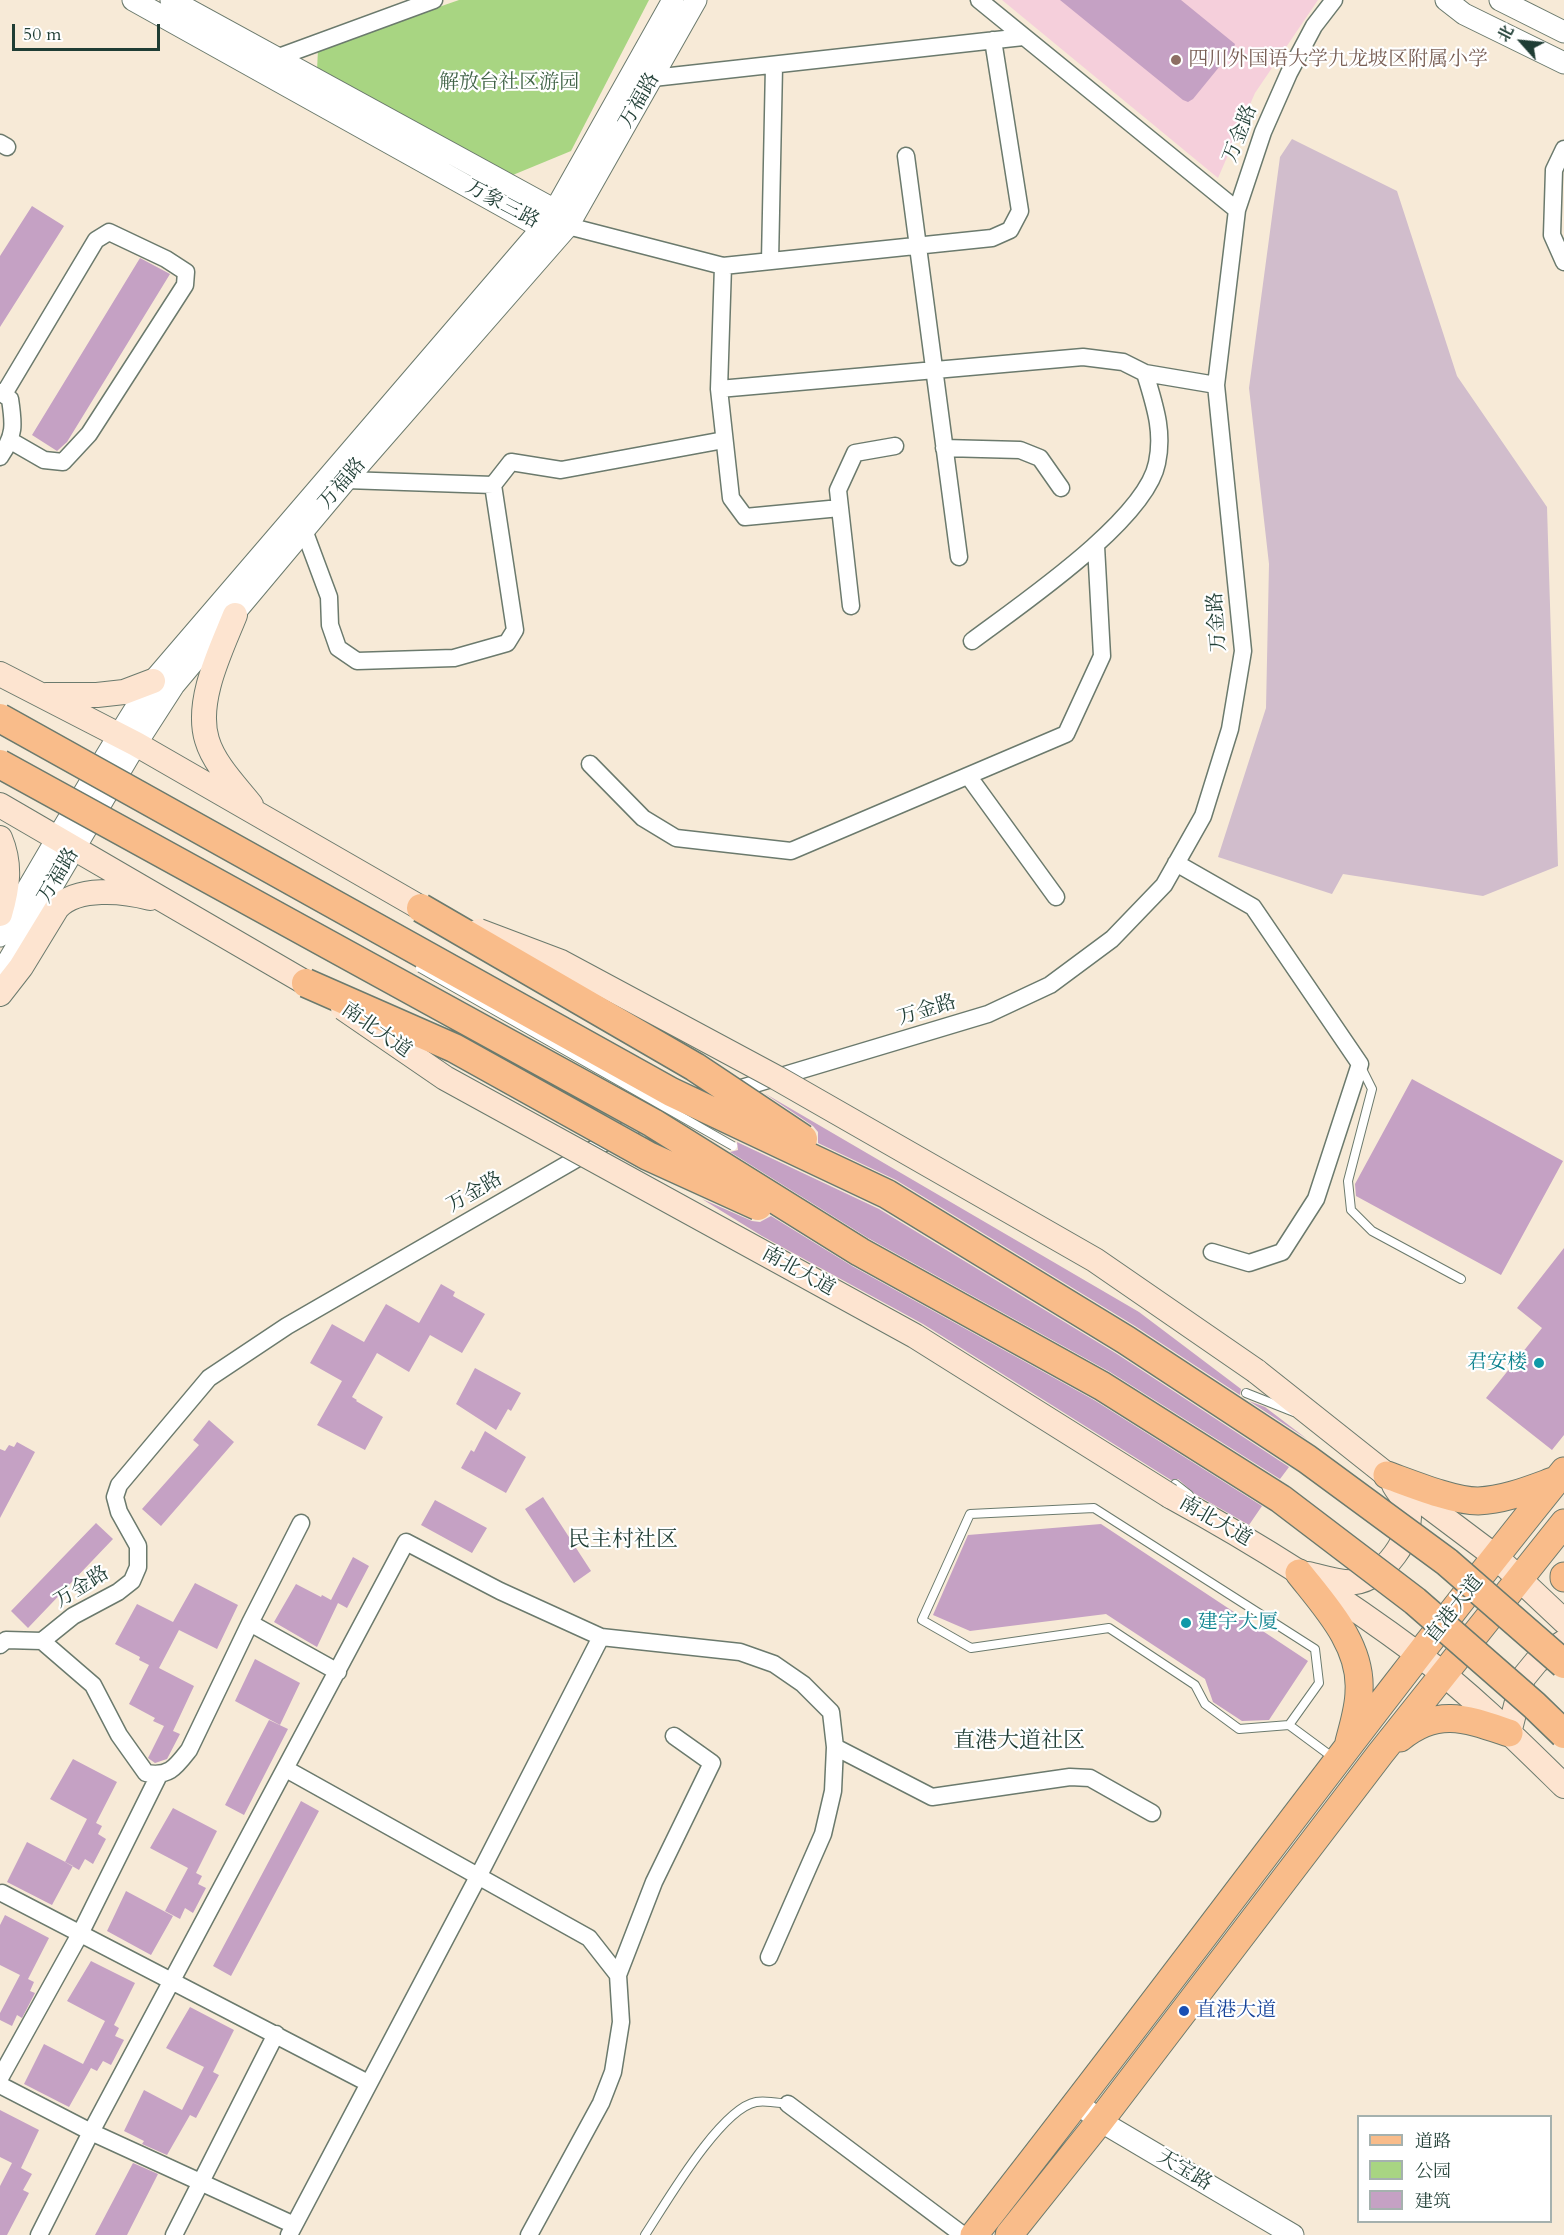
<!DOCTYPE html>
<meta charset="utf-8">
<style>
body{margin:0}
#map{position:relative;width:1564px;height:2235px;overflow:hidden;background:#f7ead7;font-family:Cardo,"Noto Serif SC",serif}
canvas{display:block}
.legend{position:absolute;left:1357px;top:2115px;width:195px;height:108px;box-sizing:border-box;background:#fff;border:2px solid #a5b1ae;margin:0;padding:8px 10px;list-style:none;font-size:18px;color:#1f3d34}
.legend li{display:flex;align-items:center;gap:12px;height:30px}
.legend b{width:30px;border:2px solid #a5b1ae}
.north{position:absolute;left:1492px;top:12px;width:60px;height:60px;-webkit-text-stroke:4px #fff;paint-order:stroke;rotate:297deg;font-size:16px;font-weight:700;line-height:24px;text-align:center;color:#1f3d34}
.north::after{content:'';display:block;margin:auto;width:21px;height:27px;background:#1f3d34;clip-path:polygon(50% 0,100% 100%,50% 72%,0 100%)}
.scale{position:absolute;left:12px;top:24px;width:148px;height:27px;box-sizing:border-box;border:3px solid #1f3d34;border-top:0;padding-left:8px;font-size:18px;line-height:21px;white-space:nowrap;color:#1f3d34;-webkit-text-stroke:4px #fff;paint-order:stroke}
</style>
<div id="map">
<canvas width="1564" height="2235"></canvas>
<ul class="legend">
<li><b style="height:8px;background:#f9bc8a"></b>道路</li>
<li><b style="height:16px;background:#a8d582"></b>公园</li>
<li><b style="height:16px;background:#c5a1c4"></b>建筑</li>
</ul>
<div class="north">北</div>
<div class="scale">50 m</div>
</div>
<script>
const ctx = document.querySelector('canvas').getContext('2d');
ctx.lineJoin = 'round';
function fillPath(path, color) {
  ctx.fillStyle = color;
  ctx.fill(path, 'evenodd');
}
function stroke(path, color, width, dash) {
  ctx.strokeStyle = color;
  ctx.lineWidth = width;
  ctx.lineCap = dash ? 'butt' : 'round';
  ctx.setLineDash(dash || []);
  ctx.stroke(path);
}
function drawText(font, color, halo, rows, align = 'center') {
  ctx.font = font + ' Cardo,"Noto Serif SC",serif';
  ctx.lineWidth = 4.5;
  ctx.setLineDash([]);
  ctx.textBaseline = 'middle';
  ctx.strokeStyle = halo;
  ctx.fillStyle = color;
  for (const [text, x, y, turn = 0] of rows) {
    ctx.save();
    ctx.translate(x, y);
    ctx.rotate((+turn || 0) * Math.PI / 180);
    ctx.textAlign = isNaN(turn) ? turn : align;
    if (halo) ctx.strokeText(text, 0, 0);
    ctx.fillText(text, 0, 0);
    ctx.restore();
  }
}
const built = new Path2D(`
 M1002,0H1318L1255,93L1218,178Z`);
const industrial = new Path2D(`
 M1292,139L1397,191L1457,376L1547,507L1558,866L1483,896L1343,874L1332,894L1218,857L1266,708L1269,564L1249,388L1280,157Z`);
const green = new Path2D(`
 M459,0H649L571,151L508,177L317,71L318,49Z`);
const building = new Path2D(`
 M1060,0H1181L1235,44L1233,50L1193,99L1188,102L1183,100Z
 M32,206L64,226L0,327V256Z
 M140,258L170,274L67,442L57,451L32,435Z
 M1412,1079L1563,1161L1501,1275L1356,1196L1355,1184Z
 M764,1093L1139,1312L1241,1389L1240,1395L1135,1326L896,1180L818,1143V1132L813,1126Z
 M737,1142L879,1209L1117,1354L1289,1467L1280,1479L1110,1372L868,1238L730,1152L738,1150Z
 M702,1199L752,1221L760,1222L771,1216L852,1266L1094,1400L1262,1506L1249,1525L1195,1494L1178,1479L1171,1480L923,1324L762,1236Z
 M1564,1248V1435L1552,1450L1486,1398L1542,1328L1517,1308Z
 M441,1284L455,1292L453,1296L485,1314L462,1353L430,1335L409,1372L377,1353L352,1397L357,1400L356,1401L383,1417L365,1450L317,1425L342,1381L310,1363L332,1324L364,1342L386,1304L419,1323Z
 M475,1368L521,1393L511,1411L508,1409L496,1430L456,1404Z
 M1249,1401L1265,1407L1307,1439Z
 M209,1420L234,1442L161,1526L142,1509L199,1445L193,1440Z
 M485,1431L526,1457L506,1493L461,1468L471,1450L474,1452Z
 M17,1442L35,1452L0,1518V1449L5,1451L9,1445L14,1447Z
 M543,1497L591,1571L574,1583L525,1509Z
 M435,1500L487,1528L472,1553L421,1525Z
 M96,1523L113,1539L28,1628L11,1611Z
 M1101,1524L1308,1661L1269,1720L1242,1721L1213,1702L1205,1679L1106,1614L970,1631L933,1615L968,1535Z
 M353,1557L369,1566L347,1608L338,1603L317,1647L274,1622L296,1584L321,1597L322,1595L331,1600Z
 M195,1583L238,1605L217,1649L179,1630L159,1668L194,1686L173,1731L180,1734L167,1759L155,1763L148,1758L164,1726L153,1721L155,1718L129,1704L149,1665L139,1660L140,1657L115,1644L137,1604L173,1622Z
 M255,1659L300,1683L280,1725L235,1701Z
 M269,1720L288,1729L244,1815L225,1805Z
 M73,1759L117,1782L96,1823L102,1826L98,1834L106,1839L93,1864L85,1859L79,1870L65,1862L87,1819L50,1799Z
 M301,1801L319,1811L231,1976L213,1966Z
 M173,1808L217,1831L196,1873L202,1876L198,1884L206,1888L193,1913L185,1908L180,1919L165,1911L188,1868L150,1848Z
 M27,1842L73,1866L52,1905L7,1882Z
 M126,1891L173,1916L151,1955L107,1931Z
 M5,1915L49,1938L28,1979L34,1982L30,1991L35,1993L22,2018L17,2015L12,2026L0,2020V2013L20,1975L0,1965V1925Z
 M91,1961L135,1983L114,2025L119,2028L115,2036L124,2040L111,2065L103,2061L97,2071L91,2068L69,2107L24,2084L44,2044L83,2064L105,2021L67,2001Z
 M190,2007L234,2030L213,2072L219,2075L196,2118L190,2115L167,2155L142,2144L144,2141L124,2131L144,2090L182,2110L204,2067L166,2048Z
 M0,2110L39,2130L21,2168L32,2174L23,2190L29,2193L7,2235H0V2186L12,2163L0,2157Z
 M133,2163L158,2174L157,2176L127,2235H95Z`);
const service = new Path2D(`
 M1360,1065L1372,1089L1348,1181L1351,1210L1372,1231L1461,1279
 M1246,1393L1294,1412
 M1175,1484L1189,1495
 M1289,1725L1319,1683L1315,1649L1094,1508L970,1514L922,1620L971,1648L1109,1628L1195,1685L1205,1704L1239,1729L1289,1725L1335,1759
 M645,2235C666,2203 720,2109 756,2102C765,2100 779,2103 788,2104`);
const minor = new Path2D(`
 M979,0L1237,210
 M276,58L434,0
 M653,78L1023,37
 M0,143L7,147
 M1564,149L1554,170L1552,235L1564,262
 M906,156L959,557
 M568,226L723,266L992,238L1010,230L1020,211L993,40
 M770,261L774,66
 M723,266L719,389L731,498L745,517L840,508
 M1145,373L1216,385
 M719,389L1083,357L1123,362L1145,373C1154,404 1164,430 1157,463C1146,520 1020,605 972,641
 M0,392L10,399C14,425 15,435 0,457
 M4,394L96,240L109,232L166,259L186,272L185,285L89,434L63,462L44,460L11,441
 M944,448L1020,450L1040,458L1061,488
 M346,480L493,485
 M304,530L329,597L330,625L338,648L357,661L454,658L507,643L515,630L493,485L511,462L561,470L724,440
 M851,606L838,490L855,453L895,446
 M590,764L643,818L676,838L791,851L1066,734L1102,656L1096,546
 M969,777L1056,897
 M1176,863L1253,907L1360,1064L1316,1199L1282,1252L1249,1263L1212,1252
 M728,1092L988,1014L1050,985L1112,939L1164,885L1203,816L1230,729L1243,651L1216,385L1237,210L1263,132L1289,73L1314,26L1334,0
 M250,1623L301,1523
 M42,1641L93,1685L119,1735L146,1773C169,1777 175,1768 189,1750L250,1623L338,1672
 M0,1645L6,1640L42,1641L73,1616L118,1592L132,1581L138,1567V1546L119,1512L115,1497L119,1485L209,1378L287,1326L649,1117
 M835,1747L932,1797L1070,1777L1090,1778L1152,1813
 M286,1769L589,1938L618,1975
 M2,1893L368,2083
 M0,2078L80,1934L159,1775
 M0,2085L91,2132L294,2225
 M788,2104L963,2235
 M39,2235L91,2132L406,1542L500,1591L601,1637L740,1652L774,1664L803,1684L831,1712L835,1747L833,1791L823,1834L769,1957
 M174,2235L276,2034
 M289,2235L479,1875L601,1637
 M529,2235L601,2103L613,2072L621,2022L618,1975L654,1882L712,1763L674,1736`);
const tertiary = new Path2D(`
 M133,0L542,228L556,227
 M171,0L555,210L564,221
 M1446,0L1464,14L1564,63
 M1500,0L1564,32
 M0,936C50,851 99,764 153,681L542,228L555,210L673,0
 M0,975L136,744L174,685L346,480L568,226L696,0
 M1078,2103L1100,2121L1293,2235`);
const secondary = new Path2D(`
 M235,615C221,650 195,701 207,740C214,764 236,786 251,805
 M0,674L136,744L421,908
 M46,695H97L124,692L153,681
 M0,805L306,983
 M0,838C11,864 8,887 0,914
 M0,994L21,967L57,908C77,886 124,891 150,898
 M1256,1371L1387,1475L1496,1557L1564,1621
 M1170,1496C1256,1543 1340,1596 1419,1655C1471,1694 1518,1741 1564,1786
 M1308,1574C1322,1577 1341,1584 1355,1582C1383,1579 1415,1537 1408,1509C1406,1501 1398,1492 1394,1485
 M1509,1733L1523,1678L1537,1661L1564,1642`);
const primary = new Path2D(`
 M1387,1475C1412,1484 1454,1501 1478,1501C1505,1500 1531,1489 1556,1480
 M1299,1573C1325,1606 1362,1645 1359,1691C1359,1708 1353,1726 1349,1742
 M1564,1576V1578
 M1400,1738C1438,1707 1467,1719 1509,1733
 M974,2235C1173,1982 1362,1721 1564,1471
 M1009,2235L1100,2121L1380,1754L1564,1523`);
const serviceBridge = new Path2D(`
 M420,968L733,1146`);
const secondaryBridge = new Path2D(`
 M479,931L561,962L777,1078L1095,1260L1256,1371
 M343,1008L445,1078L915,1336L1170,1496`);
const trunkBridge = new Path2D(`
 M0,718L671,1092L887,1194L1126,1340L1307,1459L1447,1562L1564,1664
 M0,764L653,1123L860,1252L1102,1386L1281,1499L1415,1601L1534,1705L1564,1734
 M421,908L695,1067L803,1139
 M306,983L454,1048L648,1156L758,1206`);
const markers = [
 [1176,60,6,"#8d6e63"],
 [1539,1363,6,"#0f9aa8"],
 [1186,1623,6,"#0f9aa8"],
 [1184,2011,6,"#1a4fb4"]
];
const educationNames = [
 ["四川外国语大学九龙坡区附属小学",1188,60]
];
const parkNames = [
 ["解放台社区游园",509,83]
];
const streetNames = [
 ["万福路",640,101,-60],
 ["万金路",1241,134,-69],
 ["万象三路",502,205,28],
 ["万福路",343,484,-49],
 ["万金路",1218,622,-94],
 ["万福路",59,876,-59],
 ["万金路",927,1011,-17],
 ["南北大道",376,1031,35],
 ["万金路",475,1193,-30],
 ["南北大道",798,1272,29],
 ["南北大道",1215,1522,30],
 ["万金路",82,1588,-32],
 ["直港大道",1455,1610,-52],
 ["天宝路",1184,2171,31]
];
const cultureNames = [
 ["君安楼",1527,1363],
 ["建宇大厦",1198,1623,"left"]
];
const transitNames = [
 ["直港大道",1196,2011]
];
const quarterNames = [
 ["民主村社区",623,1541],
 ["直港大道社区",1019,1742]
];
fillPath(built, '#f5cfdb');
fillPath(industrial, '#d1bdcc');
fillPath(green, '#a8d582');
fillPath(building, '#c5a1c4');
stroke(service, '#6b7a6d', 10);
stroke(minor, '#6b7a6d', 19);
stroke(tertiary, '#6b7a6d', 23);
stroke(secondary, '#6b7a6d', 26);
stroke(primary, '#6b7a6d', 29);
stroke(service, '#fff', 8);
stroke(minor, '#fff', 16);
stroke(tertiary, '#fff', 21);
stroke(secondary, '#fde4d0', 24);
stroke(primary, '#f9bc8a', 27);
stroke(serviceBridge, '#6b7a6d', 10, []);
stroke(secondaryBridge, '#6b7a6d', 26, []);
stroke(trunkBridge, '#6b7a6d', 31, []);
stroke(serviceBridge, '#fff', 8);
stroke(secondaryBridge, '#fde4d0', 24);
stroke(trunkBridge, '#f9bc8a', 28);
for (const [x, y, r, color] of markers) {
  const dot = new Path2D();
  dot.arc(x, y, r, 0, 2 * Math.PI);
  ctx.fillStyle = color;
  ctx.fill(dot);
  stroke(dot, '#fff', 2);
}
drawText('20px', '#785e54', '#fff', educationNames, 'left');
drawText('20px', '#416348', '#fff', parkNames);
drawText('20px', '#1f3d34', '#fff', streetNames);
drawText('20px', '#0d838f', '#fff', cultureNames, 'right');
drawText('20px', '#164399', '#fff', transitNames, 'left');
drawText('22px', '#1f3d34', '#fff', quarterNames);
</script>
